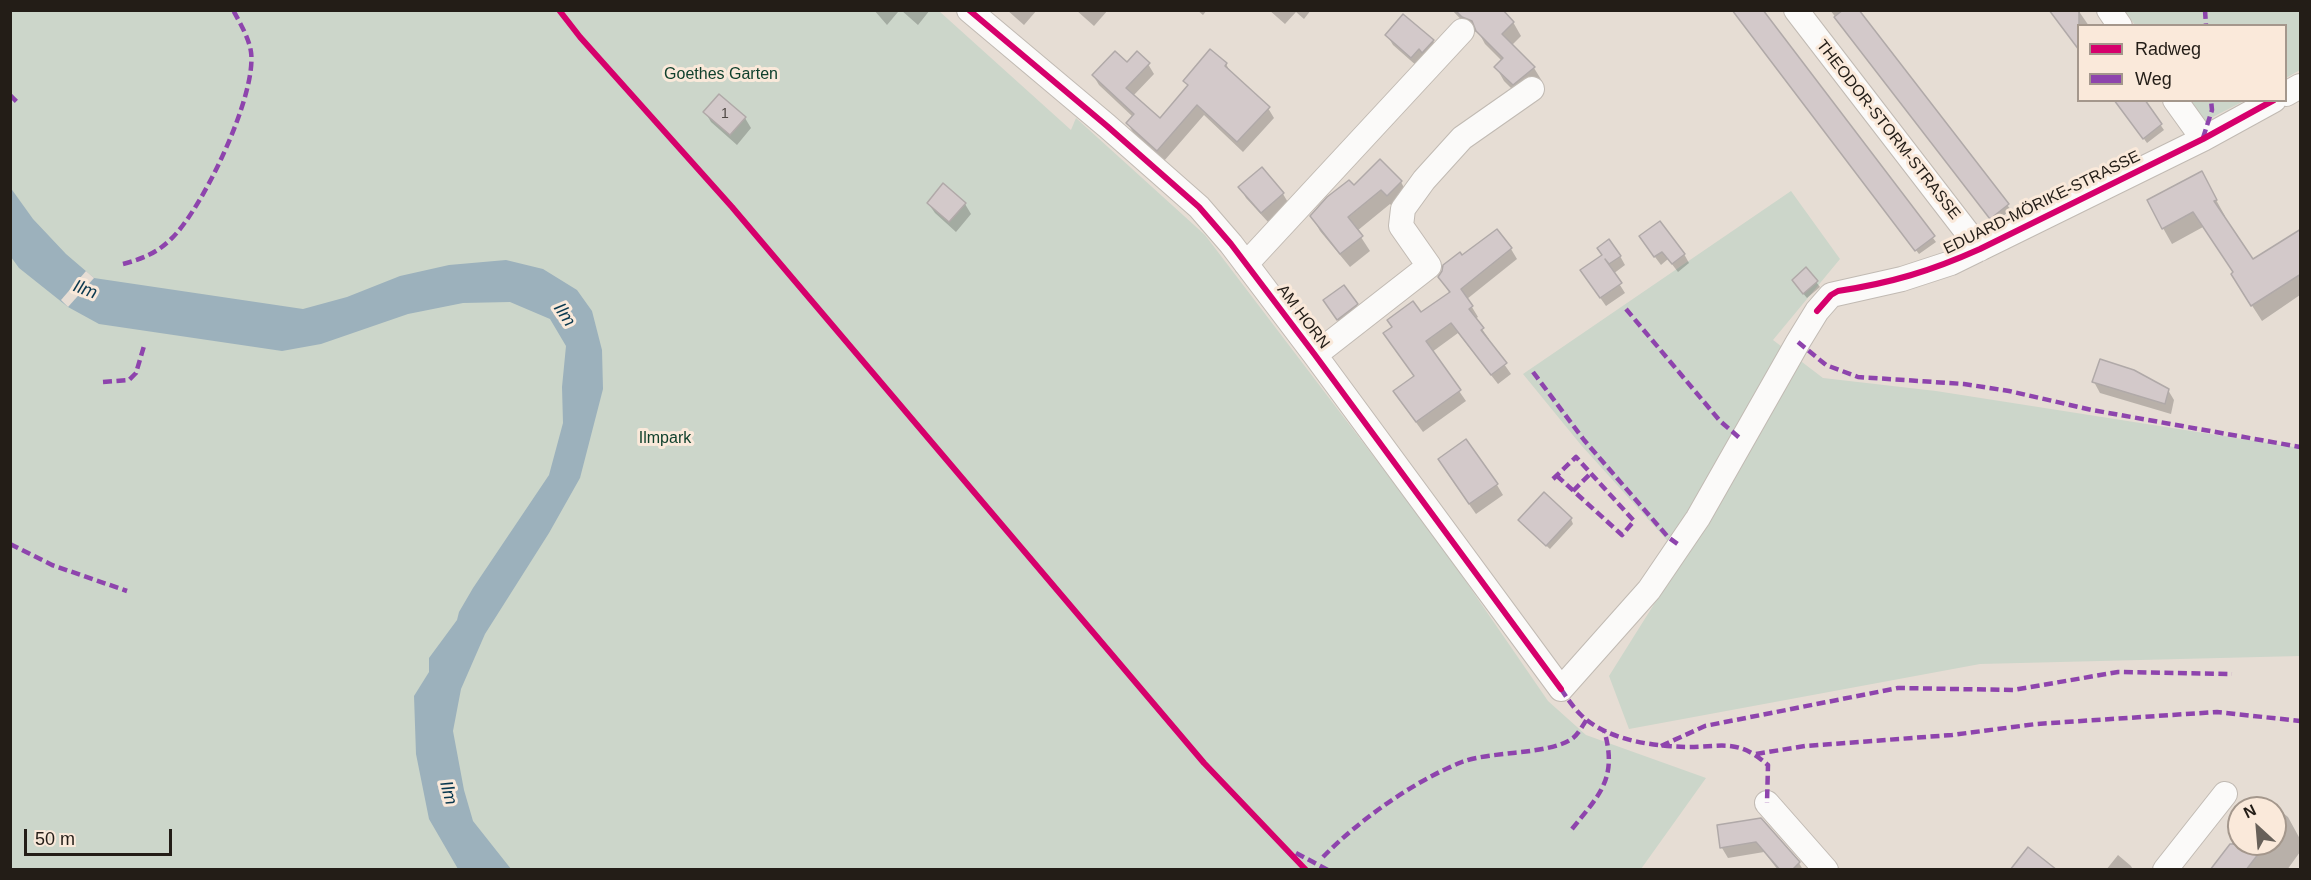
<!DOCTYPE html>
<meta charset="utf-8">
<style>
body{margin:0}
#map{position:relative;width:2311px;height:880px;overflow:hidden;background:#e6ddd4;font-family:Helvetica,sans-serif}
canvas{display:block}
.frame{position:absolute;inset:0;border:12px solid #231d17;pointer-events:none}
.legend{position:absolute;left:2077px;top:24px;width:210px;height:78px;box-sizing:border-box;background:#fae9da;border:2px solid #a4978c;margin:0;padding:8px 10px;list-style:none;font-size:18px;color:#231d17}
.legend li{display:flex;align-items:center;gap:12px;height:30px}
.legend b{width:30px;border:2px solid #a4978c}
.north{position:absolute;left:2227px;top:796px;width:60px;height:60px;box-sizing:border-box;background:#fae9da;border:2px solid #a4978c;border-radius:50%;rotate:334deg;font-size:16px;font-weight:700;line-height:24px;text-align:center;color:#231d17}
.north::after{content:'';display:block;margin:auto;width:21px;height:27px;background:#676059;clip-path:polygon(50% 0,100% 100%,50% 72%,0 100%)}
.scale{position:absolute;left:24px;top:829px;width:148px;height:27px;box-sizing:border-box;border:3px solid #231d17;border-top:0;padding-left:8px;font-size:18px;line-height:21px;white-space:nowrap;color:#231d17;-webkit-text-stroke:4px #fae9da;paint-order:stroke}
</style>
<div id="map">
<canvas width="2311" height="880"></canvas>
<div class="frame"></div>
<ul class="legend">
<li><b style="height:8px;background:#d6006c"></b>Radweg</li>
<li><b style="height:8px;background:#8e44ad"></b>Weg</li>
</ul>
<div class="north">N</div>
<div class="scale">50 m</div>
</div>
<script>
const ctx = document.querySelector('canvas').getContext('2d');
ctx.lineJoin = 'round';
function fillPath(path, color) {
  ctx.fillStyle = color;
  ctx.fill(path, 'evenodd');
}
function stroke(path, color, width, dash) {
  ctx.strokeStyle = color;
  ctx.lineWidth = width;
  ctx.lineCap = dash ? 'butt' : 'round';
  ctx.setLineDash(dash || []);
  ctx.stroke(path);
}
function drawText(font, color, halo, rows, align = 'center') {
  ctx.font = font + ' Helvetica,sans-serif';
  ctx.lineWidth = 6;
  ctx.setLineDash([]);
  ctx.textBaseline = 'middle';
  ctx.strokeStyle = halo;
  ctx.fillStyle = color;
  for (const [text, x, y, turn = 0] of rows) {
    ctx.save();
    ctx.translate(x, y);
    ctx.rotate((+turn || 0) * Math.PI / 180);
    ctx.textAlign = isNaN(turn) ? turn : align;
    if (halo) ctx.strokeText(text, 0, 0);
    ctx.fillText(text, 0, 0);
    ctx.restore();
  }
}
const green = new Path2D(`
 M10,11H939L1071,130L1076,118L1205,235L1438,541L1548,701L1586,735L1706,778L1641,869H11Z
 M2124,11H2300V70L2286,78V26L2135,25Z
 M2190,101H2244L2205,121Z
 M1791,191L1840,259L1773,340L1823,378L1936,391L2300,448V656L1980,664L1629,729L1609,676L1683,558L1581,445L1523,374Z`);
const water = new Path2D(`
 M10,187L33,219L66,254L94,278L303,309L347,297L400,276L449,265L506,260L543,269L577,290L592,311L602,350L603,389L580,478L549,533L485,634L461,689L453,731L464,790L473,821L511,869H458L429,819L416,754L414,696L429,672V658L457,620L459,612L473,588L549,475L563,423L562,387L566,346L550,319L510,302L463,303L408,314L321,344L282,351L99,324L68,307L19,268L11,257Z`);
const pier = new Path2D(`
 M86,271L94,278L68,307L61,300Z`);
const shadow = new Path2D(`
 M874,10H897L898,12L887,25Z
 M901,10H930L918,25Z
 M1007,10H1037L1024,25Z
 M1076,10H1108L1094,26Z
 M1197,10H1207L1203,15Z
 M1269,10H1311L1304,19L1296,12L1285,24Z
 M1452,10H1501L1513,22L1521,36L1511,46L1534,68L1542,81L1521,98L1504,81L1496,67L1502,61L1485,44L1479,33L1471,30Z
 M1732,10H1760L1936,242L1919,254Z
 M1830,10H1858L2011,210L1994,223Z
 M2078,10L2089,26H2078Z
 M1387,35L1433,41L1439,52L1418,67L1393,45Z
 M1127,64H1148L1154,74L1133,96L1160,120L1189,87L1185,81L1226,64L1231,73L1268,108L1274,118L1243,152L1204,115L1164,161L1134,134L1128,124L1133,117L1099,85L1093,75Z
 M2116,100H2143L2164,130L2147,143Z
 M705,112L745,118L751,128L737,145L711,122Z
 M1401,182L1409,197L1396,210L1390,204L1357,231L1370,251L1350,267L1320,231L1312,216Z
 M1240,187L1283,194L1289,204L1268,222L1246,198Z
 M2210,189L2225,216L2223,217L2253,262L2300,230V295L2262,321L2242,290L2234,273L2203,227L2172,244L2163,228Z
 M928,203L965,204L971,214L956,232L935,213Z
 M1646,245L1684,254L1689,263L1678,272L1668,259L1661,265Z
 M1511,249L1517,259L1467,299L1478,317L1475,319L1489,339L1487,340L1511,374L1498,384L1458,333L1432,352L1466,401L1423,432L1401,402L1415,377L1421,314L1450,294L1440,277L1462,257Z
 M1603,256H1620L1625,265L1613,274L1625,293L1606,306L1587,279Z
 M1806,269L1820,287L1807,298L1796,285Z
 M1356,304L1362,315L1344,329L1331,311Z
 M2094,382L2168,390L2174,400L2171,414L2100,393Z
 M1445,470L1497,485L1503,495L1476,514Z
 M1571,519L1573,524L1550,549L1523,525Z
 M2267,800L2288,817L2300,839V852L2287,870H2211L2239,835V844H2275V808H2261Z
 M1760,819L1799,863L1803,870H1778L1764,852L1728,858L1722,848Z
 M2118,855L2131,866L2133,870H2106Z`);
const building = new Path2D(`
 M1455,10H1503L1514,22L1502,34L1535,67L1513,85L1494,67L1503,58L1476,31L1472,21L1462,17Z
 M1732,10H1763L1935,236L1915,251Z
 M1843,10H1859L2009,204L1990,219L1834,17Z
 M2049,10H2079V50Z
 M1403,14L1434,40L1422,53L1419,49L1411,58L1385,35Z
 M1210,49L1227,63L1225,66L1270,107L1237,142L1197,105L1157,151L1126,123L1134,114L1092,75L1115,51L1127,62L1137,51L1150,63L1126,88L1160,118L1188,85L1183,81Z
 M719,94L746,117L730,135L703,112Z
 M2114,100H2145L2162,124L2143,139Z
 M1380,159L1402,181L1387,196L1381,190L1348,217L1363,236L1340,254L1310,216L1327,197L1349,180L1354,185Z
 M1262,167L1284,193L1261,213L1238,187Z
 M2202,171L2217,200L2214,201L2253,259L2301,229V274L2251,306L2231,274L2233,272L2193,212L2162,229L2147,200Z
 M943,183L966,203L949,222L927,203Z
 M1660,221L1685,254L1672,264L1662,252L1654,257L1639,236Z
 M1497,229L1512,248L1461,289L1473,306L1469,309L1484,328L1481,330L1507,363L1491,375L1451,323L1426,341L1461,390L1416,422L1393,391L1414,376L1383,333L1392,327L1387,320L1413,301L1421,312L1450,292L1438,277L1442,271L1443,265L1460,252L1462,255Z
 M1609,239L1621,256L1609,264L1605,259L1622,283L1600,298L1580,270L1602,255L1597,248Z
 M1806,267L1818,281L1803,294L1792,280Z
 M1344,285L1358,304L1337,320L1323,300Z
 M2100,359L2134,370L2169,389L2165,404L2092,382Z
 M1466,439L1498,484L1469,504L1438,459Z
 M1544,492L1572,518L1546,546L1518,520Z
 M1761,818L1800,862L1792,870H1780L1756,842L1720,848L1717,825Z
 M2230,844H2266L2246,870H2210Z
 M2028,847L2057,870H2010Z`);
const minor = new Path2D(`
 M969,10L1107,126L1199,207L1231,244L1315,355L1561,689L1649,590L1698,518L1798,342L1817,311L1831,295L1902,279L1951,263L2203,139L2274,100
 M1796,10L1980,249
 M2109,10L2120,26
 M2286,94L2300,86
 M2175,100L2203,139
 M1246,264L1462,31
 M1315,355L1429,266L1401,226L1403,209L1424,180L1462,138L1532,89
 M1767,803L1826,870
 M2165,870L2225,794`);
const quiet = new Path2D(`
 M2205,10L2206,26
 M10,95L19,104
 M2203,138L2212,110L2211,100
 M123,264C142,259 157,253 171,239C202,210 257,95 251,52C249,38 240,23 233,10
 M1626,309L1720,421L1742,440
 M1798,342L1826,365L1858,377L1964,384L2009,391L2092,410L2300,447
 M1533,372L1584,440L1668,537L1679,545
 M103,382L129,380L136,373L144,346
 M1553,479L1576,457L1634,521L1622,535L1556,475
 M1573,491L1591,473
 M10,544L52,565L127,591
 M1561,689C1567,698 1573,707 1581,715C1607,740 1651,746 1686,747C1723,747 1737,738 1768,765L1767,803
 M1661,746L1705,726L1898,688L2013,690L2118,672L2232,674
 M1756,754L1805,746L1952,735L2036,724L2217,712L2300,721
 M1572,829C1600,794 1618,778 1604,730
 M1296,853L1328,870
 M1323,857C1359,820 1414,781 1462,762C1489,751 1551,755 1573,738C1579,733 1583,725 1587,719`);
const cycleway = new Path2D(`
 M559,10L580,37L732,207L1204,763L1306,870
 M969,10L1107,126L1199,207L1231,244L1315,355L1561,689
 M1817,311L1831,295L1838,291C1891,283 1931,271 1980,249L2203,139L2274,100`);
const numberNames = [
 ["1",725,114]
];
const parkNames = [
 ["Goethes Garten",721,75],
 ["Ilmpark",665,439]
];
const streetNames = [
 ["THEODOR-STORM-STRASSE",1888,130,52],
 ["EDUARD-MÖRIKE-STRASSE",2042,203,-26],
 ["AM HORN",1303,317,53]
];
const waterNames = [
 ["Ilm",85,290,20],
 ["Ilm",564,315,56],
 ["Ilm",448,793,74]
];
fillPath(green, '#ccd6ca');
fillPath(water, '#9cb1bc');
fillPath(pier, '#e6ddd4');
fillPath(shadow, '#0003');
fillPath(building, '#d3c9ca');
stroke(building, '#b0a9a8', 1.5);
stroke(minor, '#c1bab3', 26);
stroke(minor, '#fbfaf9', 24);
stroke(quiet, '#8e44ad', 4.5, [9, 4.5]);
stroke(cycleway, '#d6006c', 6);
drawText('14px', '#4f4844', null, numberNames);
drawText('16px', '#10402c', '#fae9da', parkNames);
drawText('16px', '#231d17', '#fae9da', streetNames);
drawText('italic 18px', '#09384f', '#fae9da', waterNames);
</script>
